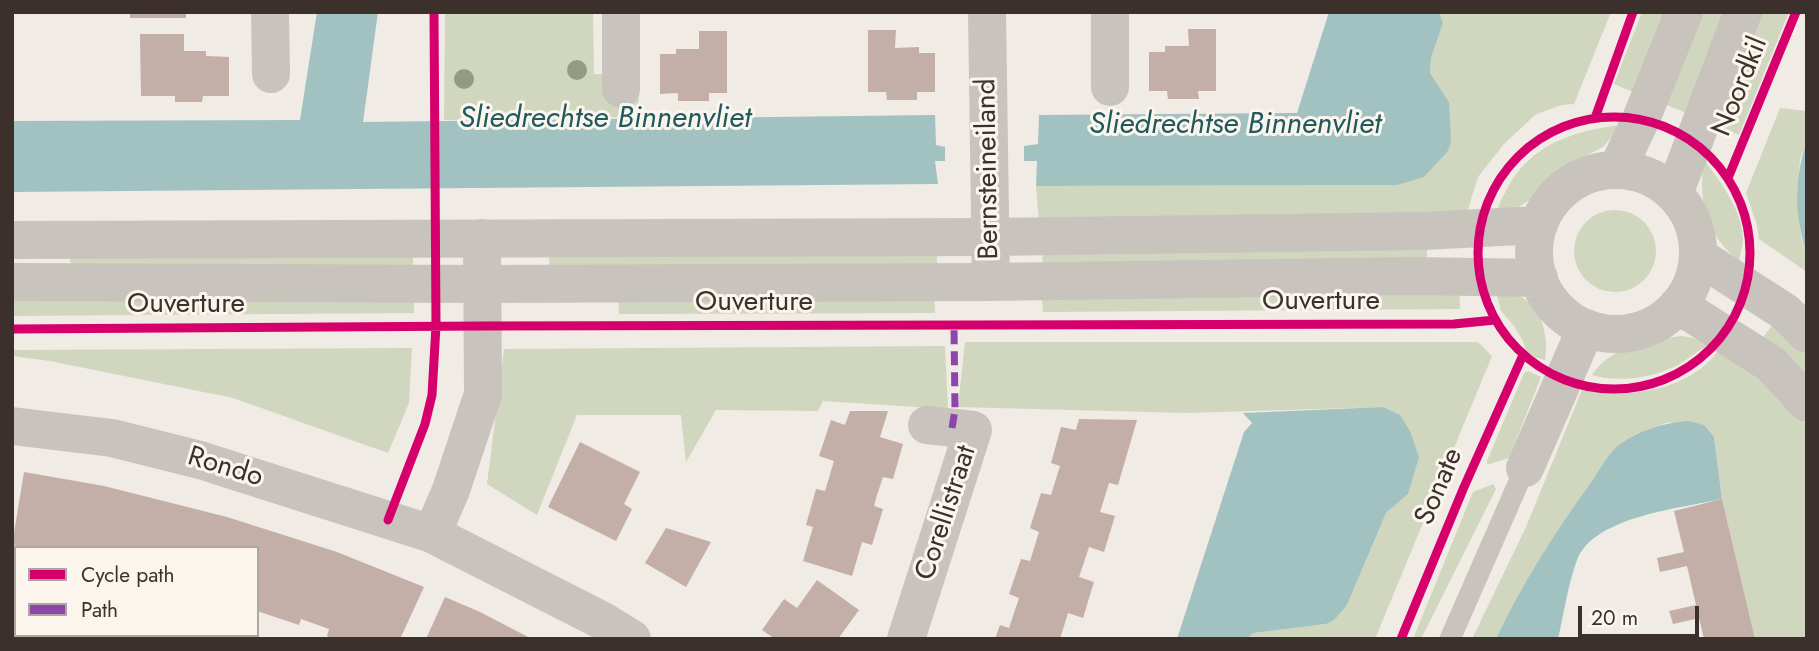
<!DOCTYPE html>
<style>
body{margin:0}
#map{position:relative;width:1819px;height:651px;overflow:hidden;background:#f0ebe5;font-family:Jost,sans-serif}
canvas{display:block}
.frame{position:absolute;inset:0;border:14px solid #3b302b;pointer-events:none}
.legend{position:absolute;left:14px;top:546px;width:245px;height:91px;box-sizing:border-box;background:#fbf5ee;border:2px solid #aea6a0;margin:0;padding:9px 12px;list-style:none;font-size:21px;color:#3b302b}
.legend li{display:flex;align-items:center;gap:14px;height:35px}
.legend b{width:35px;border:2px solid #aea6a0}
.scale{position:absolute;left:1578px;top:606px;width:121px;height:32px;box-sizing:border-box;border:4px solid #3b302b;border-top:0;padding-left:9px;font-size:21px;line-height:24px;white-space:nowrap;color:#3b302b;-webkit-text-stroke:5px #fbf5ee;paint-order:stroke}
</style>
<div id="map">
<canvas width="1819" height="651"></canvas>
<div class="frame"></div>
<ul class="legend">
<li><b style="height:9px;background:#d6006c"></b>Cycle path</li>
<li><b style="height:9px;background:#8e44ad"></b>Path</li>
</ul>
<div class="scale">20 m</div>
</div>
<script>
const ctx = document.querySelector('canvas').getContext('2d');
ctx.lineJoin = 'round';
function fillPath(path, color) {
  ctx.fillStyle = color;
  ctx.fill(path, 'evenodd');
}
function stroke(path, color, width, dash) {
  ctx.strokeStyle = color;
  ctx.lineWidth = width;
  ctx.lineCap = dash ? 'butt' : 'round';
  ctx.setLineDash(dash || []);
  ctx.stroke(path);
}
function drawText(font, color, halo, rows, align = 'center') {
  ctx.font = font + ' Jost,sans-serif';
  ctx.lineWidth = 6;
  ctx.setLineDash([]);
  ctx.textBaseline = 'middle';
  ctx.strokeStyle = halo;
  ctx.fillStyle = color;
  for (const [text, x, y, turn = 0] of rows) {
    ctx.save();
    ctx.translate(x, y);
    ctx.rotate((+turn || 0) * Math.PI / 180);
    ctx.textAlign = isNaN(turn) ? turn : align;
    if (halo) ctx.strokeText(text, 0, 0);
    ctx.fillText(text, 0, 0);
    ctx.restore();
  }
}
const green = new Path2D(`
 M445,12H593L594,74H609L639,91L638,117L444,120Z
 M1436,12H1611L1574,104L1561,105L1535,115L1504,144L1478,177L1465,219L1039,222L1036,186L1397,185L1449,102L1430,73L1431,58L1443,23Z
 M1642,12H1671L1638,94L1614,84Z
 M1700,12H1731L1689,114L1664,104Z
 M1760,12H1789L1739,135L1715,125Z
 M1780,108L1807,111V139L1800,160L1797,196L1801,237L1807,255V272L1759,239L1757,225L1746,193Z
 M1622,125L1603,147L1566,166L1533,198L1510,212L1496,217C1497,206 1503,197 1508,187C1531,144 1576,130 1622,125Z
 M1704,160C1721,182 1742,210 1743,239C1743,246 1740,254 1739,261C1707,236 1697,199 1704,160Z
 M1574 251a41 41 0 1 1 82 0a41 41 0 1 1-82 0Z
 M1041,243H1427V265H1043Z
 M937,245V266L550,270L548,247Z
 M413,248V269L71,270L69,249Z
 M1459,285L1460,309L1043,312L1041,290Z
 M1495,288C1505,291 1517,294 1526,300C1543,311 1549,341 1545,360L1527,355L1523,341L1514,326L1501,311Z
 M934,289L935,313L619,314L618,292Z
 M414,292V313L12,316V294Z
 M1774,323L1807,352V384L1761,340Z
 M1683,336L1705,341L1706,347C1695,352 1687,360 1678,365C1652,378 1620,383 1592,375C1609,347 1653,339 1683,336Z
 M965,342H1478L1492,356L1375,639H1246L1254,633L1326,624L1347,605L1386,513L1408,494L1383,407L1186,413L958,407Z
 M945,346L948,409L823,401L818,411L716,410L686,462L681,415H577L537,515L487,484L504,349Z
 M1721,347L1784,397L1807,426V639H1755L1722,499L1714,437L1669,422L1636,434L1539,561L1496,639H1472L1526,527L1582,390C1631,399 1691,391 1721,347Z
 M412,348L409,403L388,453L233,398L50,361L12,356V350Z
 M1528,371L1541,377L1509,458L1487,465V461L1524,373Z
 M1493,484L1496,489L1421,639H1413L1473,492Z`);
const water = new Path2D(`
 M317,12H378L363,122L935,115L936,145L945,147V161H935L938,184L12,192V121L300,120Z
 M1329,12L1439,13L1443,23L1431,58L1430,73L1449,102L1451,143L1447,152L1424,177L1397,185L1036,186L1037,161H1024V146L1038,144L1039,115L1297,113Z
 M1807,139V255C1794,212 1794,182 1807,139Z
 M1383,407L1400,415L1410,431L1419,457L1408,494L1386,513L1347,605L1334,620L1326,624L1254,633L1246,639H1177L1244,432L1252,423L1243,413Z
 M1688,421L1704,425L1714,437L1722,499C1682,508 1594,516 1577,560C1568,584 1564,613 1558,639H1496C1522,584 1555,532 1590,484C1599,472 1607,454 1619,445C1639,430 1663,423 1688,421Z`);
const building = new Path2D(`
 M130,12H186V18H130Z
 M1188,29H1216V91H1198L1199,99H1168L1167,91H1149V52H1165V46H1189Z
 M868,30H896L895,48L919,47V53H935V92H917V100H887L886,92H868Z
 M699,31H727V93H709V101H678V93L660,94V54H676V49H699Z
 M140,34H184V51H206V56L229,57V96H203L202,102H175V96H141Z
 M850,411H888L880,437L903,444L893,479L883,477L877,495L874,506L883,509L872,545L862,542L852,576L803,561L813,527L806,525L816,489L825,491L834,461L819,456L831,420L845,425Z
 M1079,419L1137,420L1118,485L1109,483L1100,512L1115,516L1104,552L1089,547L1079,577L1094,582L1083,618L1068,613L1060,639H995L1000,625L1009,628L1019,598L1009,594L1021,559L1030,561L1039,532L1030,528L1041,493L1051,495L1060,466L1051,463L1061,427L1076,430Z
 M580,442L640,472L624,504L632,509L616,541L548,507Z
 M24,472L104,486L227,517L337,552L424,587L400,639H334L327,636L329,629L301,619L299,625L257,611V548H27L12,545Z
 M1722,499L1747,605L1755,639H1704L1699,618L1673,624L1669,611L1696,605L1687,566L1660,572L1657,558L1684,552L1674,511Z
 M666,528L711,542L686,587L645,563Z
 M817,580L859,610L838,639H775L762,630L784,599L797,608Z
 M445,597L480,612L532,639H426Z`);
const service = new Path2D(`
 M1450,639L1525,468`);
const minor = new Path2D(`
 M270,12L271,74
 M621,12V89
 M987,12L991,282
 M1110,87V12
 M12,426L112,438L200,460L432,534L603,621L632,639
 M1525,468L1586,328
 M432,534L451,490L483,394L482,238
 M906,639L973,430L927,425`);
const tertiary = new Path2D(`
 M1617,170L1641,119L1684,12
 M1534 252a82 82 0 1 1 164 0a82 82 0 1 1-164 0Z
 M1674,194L1743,12
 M12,240L990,237L1423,231L1539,225
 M1698,256L1785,312L1807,334
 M12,282L484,284L991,282L1413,276L1539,278
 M1678,305L1771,364L1807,403`);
const quiet = new Path2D(`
 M952,428L955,410L954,326`);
const cycleway = new Path2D(`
 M1478 253a136 136 0 1 1 272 0a136 136 0 1 1-272 0Z
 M1595,118L1633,12
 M1728,178L1796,12
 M12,329L483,326L1454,324L1495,320
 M388,520L425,424L432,395L436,326L434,12
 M1401,639L1464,487L1523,355`);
const trees = [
 [577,70],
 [464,79]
];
const streetNames = [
 ["Noordkil",1741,87,-68],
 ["Bernsteineiland",989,169,-91],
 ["Ouverture",1321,302],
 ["Ouverture",754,303],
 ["Ouverture",186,305],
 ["Rondo",225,468,17],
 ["Sonate",1440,487,-67],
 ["Corellistraat",947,513,-72]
];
const waterNames = [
 ["Sliedrechtse Binnenvliet",605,120],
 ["Sliedrechtse Binnenvliet",1235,126]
];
fillPath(green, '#d1d6bf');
fillPath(water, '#a1c2c1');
fillPath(building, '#c3afa7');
stroke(service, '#c9c3be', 21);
stroke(minor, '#c9c3be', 38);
stroke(tertiary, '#c9c3be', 38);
stroke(quiet, '#8e44ad', 7, [14, 7]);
stroke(cycleway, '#d6006c', 9);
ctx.fillStyle = '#959b80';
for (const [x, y] of trees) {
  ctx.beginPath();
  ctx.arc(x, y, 10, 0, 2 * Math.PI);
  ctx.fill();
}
drawText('28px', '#3b302b', '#fbf5ee', streetNames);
drawText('italic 30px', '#1f5a5e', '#fbf5ee', waterNames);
</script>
